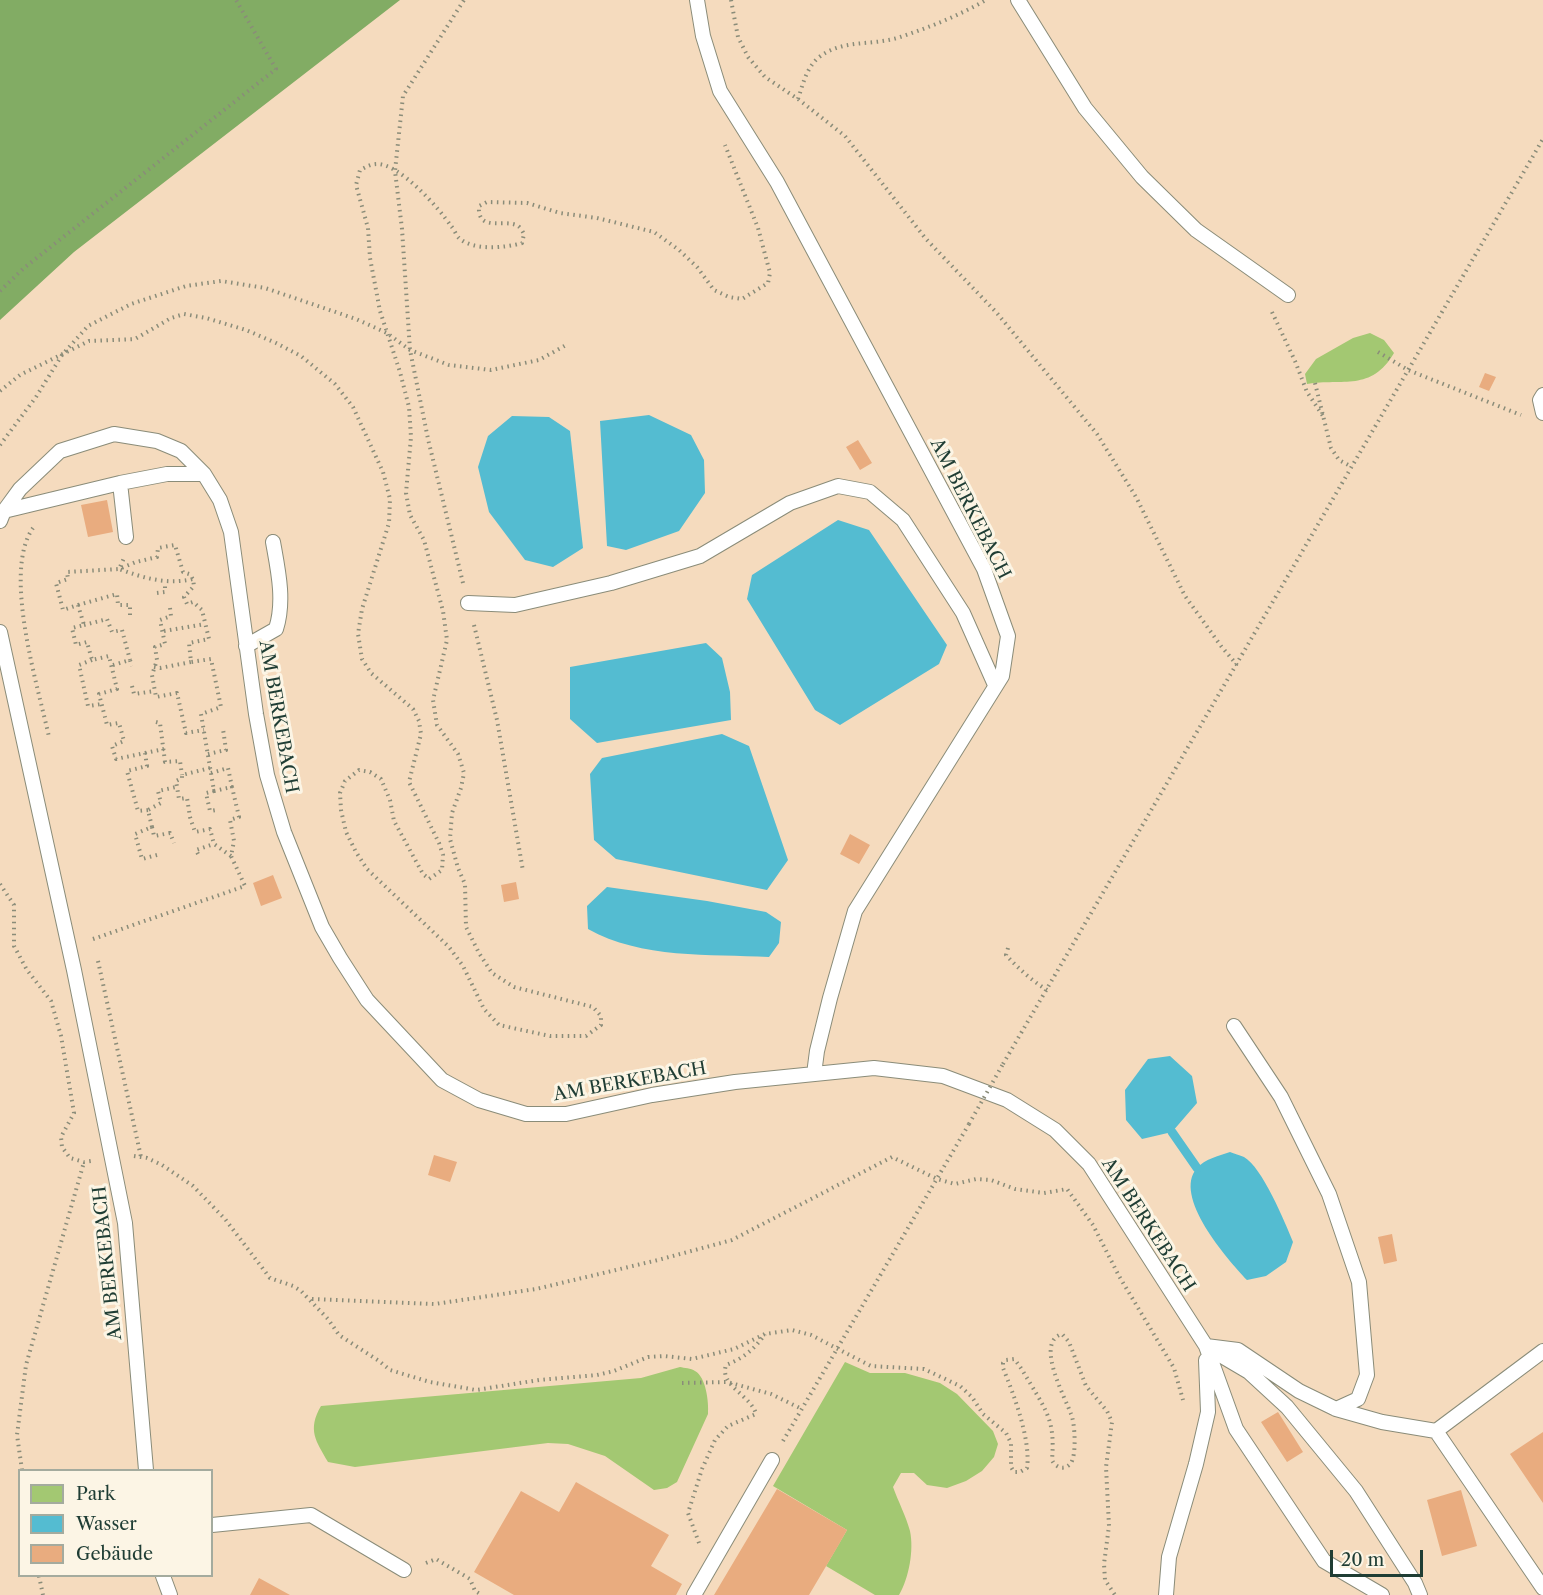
<!DOCTYPE html>
<meta charset="utf-8">
<style>
body{margin:0}
#map{position:relative;width:1543px;height:1595px;overflow:hidden;background:#f5dbbe;font-family:"Libre Caslon Text",serif}
canvas{display:block}
.legend{position:absolute;left:18px;top:1469px;width:195px;height:108px;box-sizing:border-box;background:#fcf5e5;border:2px solid #a4ab9e;margin:0;padding:8px 10px;list-style:none;font-size:18px;color:#1f3d34}
.legend li{display:flex;align-items:center;gap:12px;height:30px}
.legend b{width:30px;border:2px solid #a4ab9e}
.scale{position:absolute;left:1330px;top:1550px;width:93px;height:27px;box-sizing:border-box;border:3px solid #1f3d34;border-top:0;padding-left:8px;font-size:18px;line-height:21px;white-space:nowrap;color:#1f3d34;-webkit-text-stroke:4px #fcf5e5;paint-order:stroke}
</style>
<div id="map">
<canvas width="1543" height="1595"></canvas>
<ul class="legend">
<li><b style="height:16px;background:#a3c872"></b>Park</li>
<li><b style="height:16px;background:#54bcd1"></b>Wasser</li>
<li><b style="height:16px;background:#e9ac7f"></b>Gebäude</li>
</ul>
<div class="scale">20 m</div>
</div>
<script>
const ctx = document.querySelector('canvas').getContext('2d');
ctx.lineJoin = 'round';
function fillPath(path, color) {
  ctx.fillStyle = color;
  ctx.fill(path, 'evenodd');
}
function stroke(path, color, width, dash) {
  ctx.strokeStyle = color;
  ctx.lineWidth = width;
  ctx.lineCap = dash ? 'butt' : 'round';
  ctx.setLineDash(dash || []);
  ctx.stroke(path);
}
function drawText(font, color, halo, rows, align = 'center') {
  ctx.font = font + ' "Libre Caslon Text",serif';
  ctx.lineWidth = 6;
  ctx.setLineDash([]);
  ctx.textBaseline = 'middle';
  ctx.strokeStyle = halo;
  ctx.fillStyle = color;
  for (const [text, x, y, turn = 0] of rows) {
    ctx.save();
    ctx.translate(x, y);
    ctx.rotate((+turn || 0) * Math.PI / 180);
    ctx.textAlign = isNaN(turn) ? turn : align;
    if (halo) ctx.strokeText(text, 0, 0);
    ctx.fillText(text, 0, 0);
    ctx.restore();
  }
}
const green = new Path2D(`
 M1370,333L1384,340L1394,353C1371,392 1343,378 1307,384L1305,374L1316,359L1353,338Z
 M845,1362L870,1373H905L940,1383L957,1394L993,1431L998,1444L994,1457L982,1471L966,1481L947,1488L927,1485L914,1473H901L893,1487C898,1501 906,1516 910,1531C914,1550 909,1578 899,1595H875L826,1566L847,1530L773,1486Z
 M680,1367C684,1368 691,1368 695,1371C706,1377 709,1402 708,1414L677,1482L667,1488L654,1490L605,1456L568,1444L548,1443L355,1467L328,1462C316,1441 307,1430 321,1406L641,1378Z`);
const forest = new Path2D(`
 M0,0H400L74,252L0,320Z`);
const water = new Path2D(`
 M649,415L691,435L704,460L705,493L679,531L626,550L607,546L600,421Z
 M512,416L549,417L570,431L583,548L553,567L525,560L489,512L478,467L488,436Z
 M838,520L869,530L947,645L939,664L840,725L815,710L747,599L752,575Z
 M706,643L722,658L730,692L731,720L597,743L570,719V667Z
 M722,734L749,746L788,860L767,890L616,859L594,840L590,774L602,758Z
 M607,887L707,901L766,912L781,922L779,943L769,957C710,954 641,959 588,929L587,906Z
 M1170,1056L1192,1076L1197,1103L1172,1132L1142,1139L1126,1120L1125,1090L1148,1059Z
 M1230,1152C1234,1154 1240,1155 1244,1157C1262,1167 1285,1222 1293,1242L1286,1262L1266,1276L1247,1280C1227,1259 1172,1196 1197,1168C1205,1159 1218,1156 1230,1152Z`);
const stream = new Path2D(`
 M1172,1132L1197,1168`);
const building = new Path2D(`
 M1485,373L1496,377L1489,391L1479,387Z
 M858,440L872,463L860,470L846,447Z
 M107,500L113,532L88,537L81,505Z
 M850,834L870,845L859,864L840,854Z
 M273,875L282,898L261,906L253,883Z
 M516,882L519,899L504,902L501,885Z
 M434,1155L457,1162L450,1182L428,1175Z
 M1392,1234L1397,1261L1384,1264L1378,1237Z
 M1278,1412L1303,1452L1287,1462L1261,1422Z
 M1543,1432V1503L1510,1454Z
 M576,1482L669,1535L651,1566L682,1584L676,1595H514L474,1572L521,1491L559,1512Z
 M777,1489L847,1530L838,1546L809,1595H714Z
 M1461,1490L1477,1546L1442,1556L1427,1500Z
 M259,1578L290,1595H250Z`);
const path = new Path2D(`
 M731,0L738,37L748,57L765,77L798,99L845,136L926,239L996,312L1097,434L1136,497L1185,596L1221,646L1237,665
 M798,99C803,84 806,69 818,58C841,39 870,46 897,38C928,28 958,16 986,0
 M0,291L24,268L276,69L236,0
 M1272,312L1295,361L1307,392L1323,416
 M1378,352L1408,370L1521,415
 M1315,383L1331,448L1339,460L1352,467
 M0,391L20,375L89,341L135,339L171,318L184,314L206,318L246,330L276,343L301,356L335,384L353,407L383,472L390,499L389,523L362,609L358,634L362,659L371,673L413,709L419,721L421,734L409,782L439,843L443,855L442,870L429,879L423,874L394,821L390,800L381,779L370,772L359,770L345,781L340,793L341,810L346,832L356,852L367,869L449,947L463,966L484,1009L499,1025L550,1036H586L601,1025V1016L593,1007L514,987L492,973L479,953L466,927L465,884L458,868L450,839L452,813L461,788L464,773L458,754L437,725L433,700L447,640L443,611L424,540L410,515L406,493L411,437L409,407L400,372L380,311L370,258L368,228L356,185L360,170C366,167 371,164 377,164C400,164 439,208 451,226C454,229 456,235 459,238C473,251 505,248 522,243L524,234C523,232 520,227 518,226C505,218 477,233 479,206L487,202L527,203L560,213L597,218L654,232L679,250L697,267L714,290L729,297L742,299L768,283L770,273L758,228L725,145
 M0,445L36,397L62,355L88,326L131,304L186,286L221,281L265,288L356,319L387,333L410,350L449,365L491,370L539,360L568,344
 M33,528C2,572 38,686 49,737
 M463,583L428,439L410,350L402,229L395,171L403,96L464,0
 M157,593L165,592V582
 M78,605L117,594L118,605H130V615
 M170,608L171,616L160,620L165,644L155,647L157,660L152,675L156,697L177,693L186,733L204,730
 M84,625L107,619L112,632L122,630L130,660
 M474,625L497,720L523,871
 M164,631L205,624
 M92,660L79,665L88,706L102,704
 M113,665L130,660L132,666
 M154,667L160,668L191,662
 M132,686L134,694L155,691
 M156,722L160,723L165,762L180,761L182,775
 M145,753L164,749
 M208,754L226,750L223,729
 M210,768L182,775V778L176,781L179,799L187,798L190,817L195,832L210,829L214,844L231,856
 M211,773L228,768L232,787
 M214,791L206,793L210,811L216,810
 M148,810L138,811L127,771L147,766L145,753L116,759L112,746L124,741L119,723L107,725L99,694L117,689L109,656L92,660L87,642L76,645L72,628L84,625L78,605L63,610L56,583L68,579L67,572L119,569L136,562L157,557L158,548L175,545L183,572L189,574L193,579
 M152,827L154,836L170,833L174,843
 M198,854L196,850L214,844
 M157,855L142,859L135,834L152,827L148,810L161,803L158,791L176,787
 M0,884L14,905V946L27,970L51,1001L61,1036L74,1113L61,1137L62,1147L70,1158L84,1162L91,1161
 M93,939L245,886L231,856L234,841L230,820L239,817L232,787L214,791L201,714L221,707L211,659L191,662L189,643L209,639L202,610L193,602L187,604L184,597L194,586L193,579C166,585 144,578 119,569L124,558
 M1008,948L1006,955C1019,969 1031,980 1047,990
 M98,961L141,1157
 M1003,1064L1543,139
 M134,1156L147,1158L162,1165L193,1186L225,1219L270,1278L293,1286L301,1291L328,1319L339,1335L379,1361L390,1370L430,1382L476,1390L539,1380L597,1375L614,1371L648,1357L664,1356L692,1359L734,1349L765,1334L792,1330L811,1335L871,1366L924,1369L960,1386L972,1397L983,1414L1006,1433L1011,1443V1467L1014,1472H1020L1027,1468C1031,1440 1014,1395 1003,1368V1363L1006,1360L1014,1359C1021,1367 1025,1375 1030,1383C1048,1413 1055,1423 1052,1460C1055,1467 1064,1471 1070,1464C1077,1458 1075,1422 1071,1414C1066,1399 1034,1342 1062,1334L1069,1342L1086,1386L1107,1411L1112,1422L1106,1467L1109,1526L1104,1564L1105,1580L1115,1595
 M312,1299L435,1304L536,1289L658,1260L732,1240L892,1157L937,1179L955,1184L976,1179L991,1180L1015,1189L1044,1193L1067,1189L1093,1225L1119,1276L1174,1368L1183,1400
 M682,1383L727,1382L771,1394L802,1409
 M783,1441L969,1124
 M22,1470L17,1435L26,1365L84,1162
 M699,1543L688,1513L702,1469L715,1440L728,1426L756,1414C751,1395 719,1386 726,1365C742,1359 755,1349 765,1334
 M426,1563L436,1559L470,1579L475,1591L482,1595
 M39,1576L43,1595`);
const lane = new Path2D(`
 M697,0L703,36L720,91L777,182L984,569L1008,636L1002,676L855,911L830,998L817,1051L814,1074
 M1018,0L1085,108L1142,177L1196,230L1288,295
 M1543,395L1540,400L1543,413
 M120,483L126,537
 M4,511L120,483L167,474H204
 M0,521L4,511L20,489L60,451L114,434L157,441L181,451L204,474L220,500L231,532L256,714L267,775L284,832L322,927L340,958L367,1000L442,1080L479,1100L526,1114H566L652,1095L735,1082L874,1068L943,1076L1007,1100L1055,1130L1089,1164L1206,1346L1236,1429L1324,1561L1382,1595
 M468,603L515,605L611,583L700,556L790,503L838,486L870,492L903,520L963,613L995,685
 M0,632L74,970L125,1223L146,1470
 M246,646L276,629C285,601 278,570 273,542
 M1206,1346L1238,1350L1299,1391L1336,1409L1358,1399L1367,1375L1359,1282L1329,1194L1281,1097L1234,1026
 M1210,1349L1249,1372L1287,1407L1356,1491L1415,1583L1420,1595
 M1543,1351L1436,1431L1543,1588
 M1336,1409L1382,1422L1436,1431
 M212,1525L311,1515L404,1570
 M163,1576L170,1595
 M694,1595L772,1460
 M1166,1595L1169,1557L1196,1464L1208,1412L1206,1360`);
const pathBridge = new Path2D(`
 M969,1124L1003,1064`);
const streetNames = [
 ["AM BERKEBACH",970,509,63],
 ["AM BERKEBACH",278,717,80],
 ["AM BERKEBACH",630,1082,-10],
 ["AM BERKEBACH",1148,1225,57],
 ["AM BERKEBACH",108,1263,-96]
];
fillPath(green, '#a3c872');
fillPath(forest, '#82ac64');
fillPath(water, '#54bcd1');
stroke(stream, '#54bcd1', 9);
fillPath(building, '#e9ac7f');
stroke(lane, '#8a8c79', 16);
stroke(path, '#8a8c79', 4, [1.5, 4.5]);
stroke(lane, '#fff', 14);
stroke(pathBridge, '#8a8c79', 4, [1.5, 4.5]);
drawText('18px', '#1f3d34', '#fcf5e5', streetNames);
</script>
